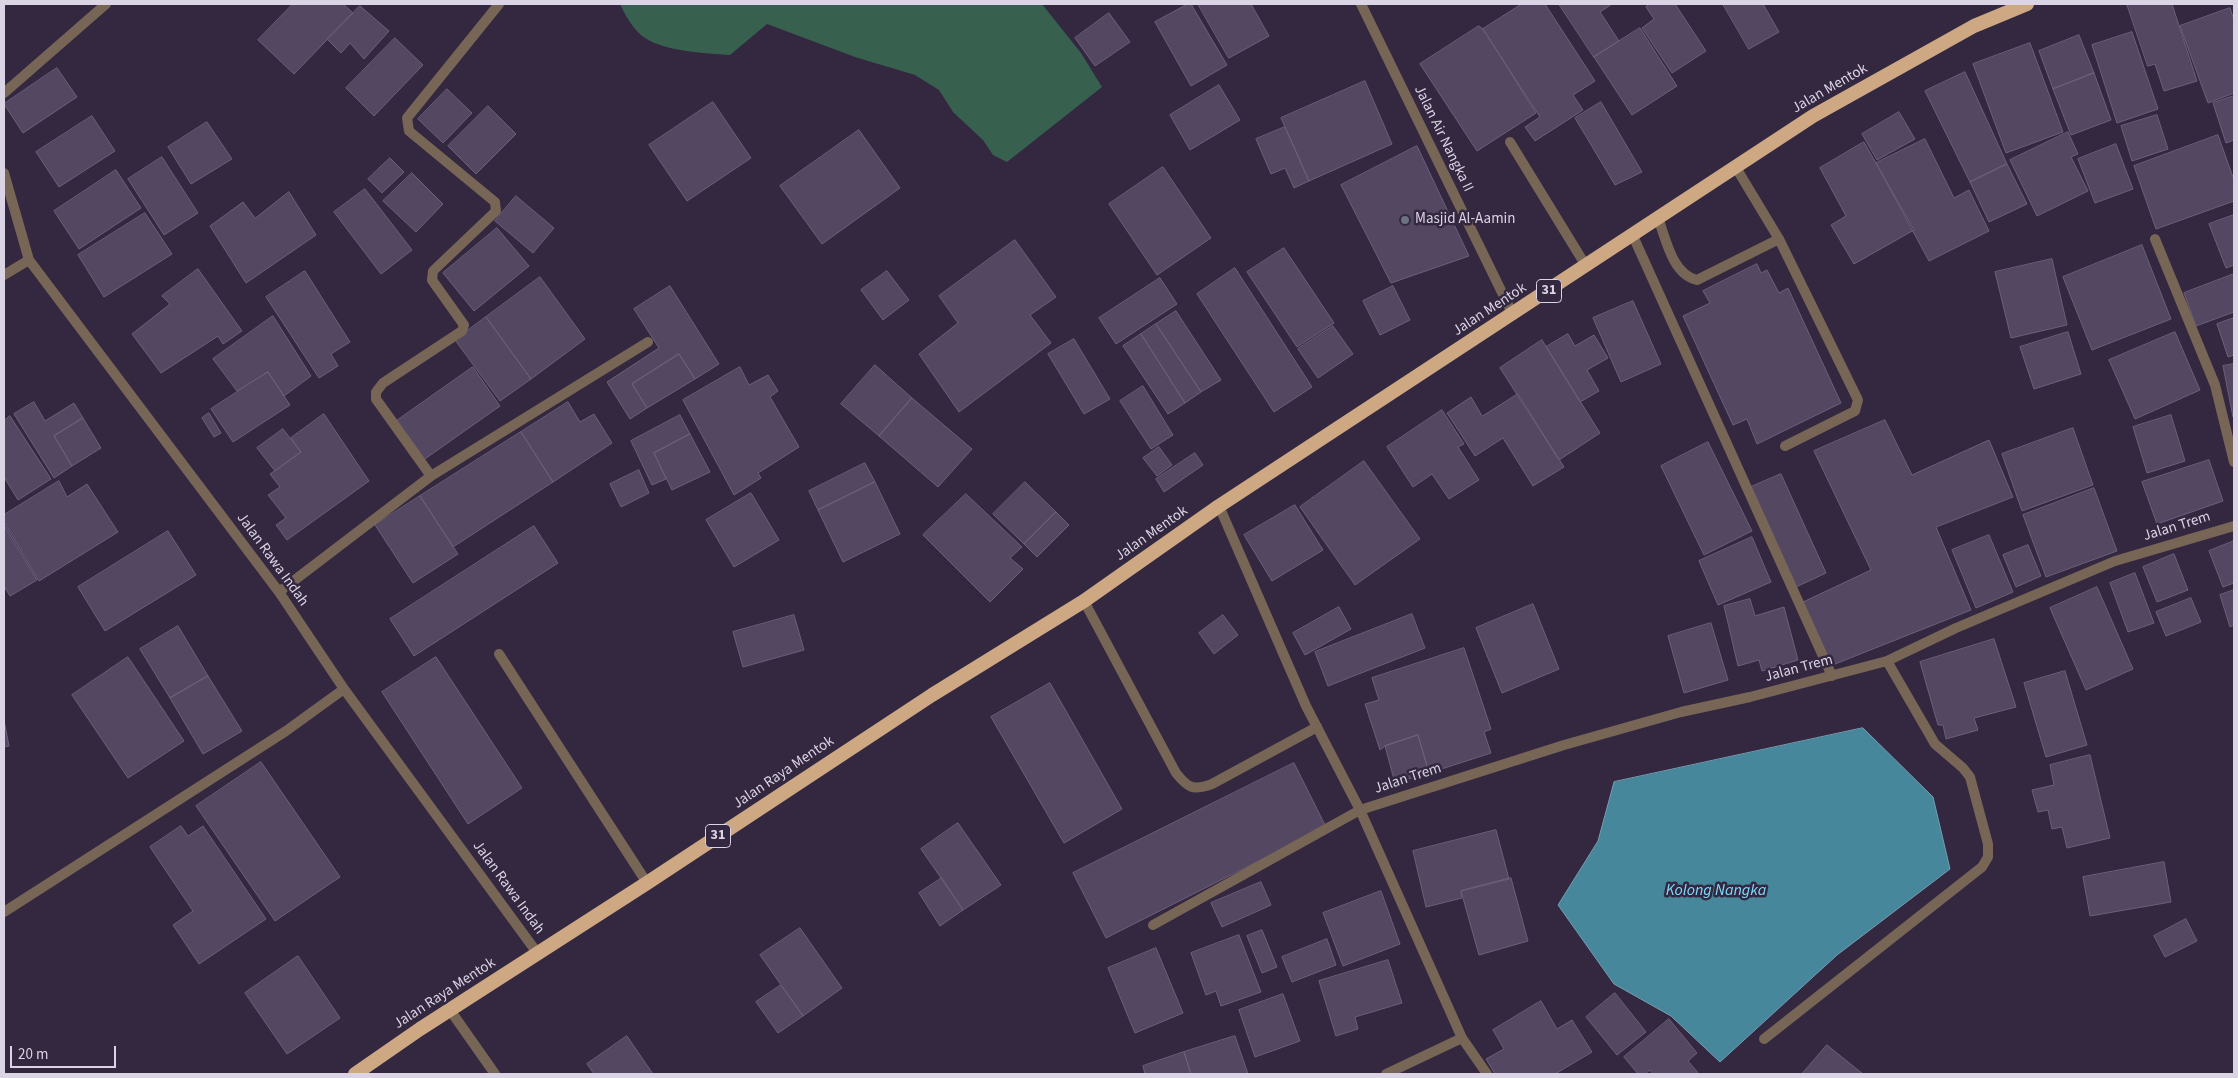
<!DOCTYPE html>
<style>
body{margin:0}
#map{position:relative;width:2238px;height:1078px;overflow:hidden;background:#342841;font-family:"Source Sans 3",sans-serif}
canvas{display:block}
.frame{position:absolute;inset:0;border:5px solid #dbd4e4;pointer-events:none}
.scale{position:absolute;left:10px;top:1046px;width:106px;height:22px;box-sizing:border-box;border:2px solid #dbd4e4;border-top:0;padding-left:6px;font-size:15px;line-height:18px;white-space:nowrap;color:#dbd4e4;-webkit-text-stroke:4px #342841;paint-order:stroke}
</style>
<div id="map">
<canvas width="2238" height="1078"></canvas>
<div class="frame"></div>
<div class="scale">20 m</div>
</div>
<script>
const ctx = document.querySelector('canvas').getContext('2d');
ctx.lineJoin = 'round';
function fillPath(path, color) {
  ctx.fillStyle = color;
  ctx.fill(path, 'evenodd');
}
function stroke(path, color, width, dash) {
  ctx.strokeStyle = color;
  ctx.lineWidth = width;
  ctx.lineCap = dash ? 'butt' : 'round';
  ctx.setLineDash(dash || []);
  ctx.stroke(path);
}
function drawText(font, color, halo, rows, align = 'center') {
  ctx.font = font + ' "Source Sans 3",sans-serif';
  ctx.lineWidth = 5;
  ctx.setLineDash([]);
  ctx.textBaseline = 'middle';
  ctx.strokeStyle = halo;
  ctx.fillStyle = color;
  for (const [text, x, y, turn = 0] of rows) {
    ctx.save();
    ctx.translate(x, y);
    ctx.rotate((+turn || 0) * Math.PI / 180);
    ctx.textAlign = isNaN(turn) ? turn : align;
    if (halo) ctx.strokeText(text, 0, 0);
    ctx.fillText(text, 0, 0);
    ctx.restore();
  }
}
const green = new Path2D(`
 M620,4H1042L1081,53L1102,87L1007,162L993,155L983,140L953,112L939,90L915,75L855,57L767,24L730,55C705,53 667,52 645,38C634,31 625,15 620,4Z`);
const water = new Path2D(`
 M1863,728L1933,797L1950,869L1837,955L1720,1062L1671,1016L1614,984L1558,905L1598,841L1614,782Z`);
const building = new Path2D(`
 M293,4H343L353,13L294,74L258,40Z
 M1188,4H1191L1227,65L1191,86L1155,22Z
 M1198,4H1251L1269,36L1229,58Z
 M1522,4H1545L1595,81L1573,95L1583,110L1535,141L1525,127L1540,117L1483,29Z
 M1559,4H1612L1600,12L1619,41L1594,57Z
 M1650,4H1675L1706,51L1672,73L1642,28L1654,19L1646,7Z
 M1723,4H1763L1779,32L1749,49Z
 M2127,4H2172L2197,81L2164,91L2155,64L2148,66Z
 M360,6L389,31L364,59L350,43L341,53L327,39Z
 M2230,8L2234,20V93L2208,103L2180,26Z
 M1109,13L1130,42L1095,66L1075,38Z
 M1479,26L1483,29L1536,113L1477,151L1420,64Z
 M1640,28L1677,86L1632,115L1594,57Z
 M2132,32L2158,109L2117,123L2092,45Z
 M2079,35L2094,73L2053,89L2039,51Z
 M395,38L423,65L374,116L346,88Z
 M2030,43L2063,132L2006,153L1973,64Z
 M57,68L77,97L23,133L4,104Z
 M1965,72L2007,164L1970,182L1925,91Z
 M2094,73L2111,120L2071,135L2053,89Z
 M1365,81L1392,144L1309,181L1281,118Z
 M1219,85L1240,120L1190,150L1170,115Z
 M447,89L472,113L443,143L418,119Z
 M2234,96V140L2226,143L2213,103Z
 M713,102L751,158L687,201L649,145Z
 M1601,102L1642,172L1615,185L1575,118Z
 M488,106L516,134L476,174L448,146Z
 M1899,112L1915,139L1877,160L1862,134Z
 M2157,115L2168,149L2132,161L2121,126Z
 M92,116L115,151L59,187L36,152Z
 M207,122L232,159L191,184L168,147Z
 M1285,127L1309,181L1294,188L1285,168L1271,174L1256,139Z
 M859,130L900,188L822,244L780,186Z
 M2068,132L2078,154L2071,157L2088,191L2037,216L2010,160Z
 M2218,135L2234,180V201L2156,229L2134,166Z
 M1925,139L1954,198L1969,190L1989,231L1929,261L1876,163Z
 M1864,142L1914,230L1854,264L1831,225L1846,216L1820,168Z
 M2116,144L2133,189L2095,203L2078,159Z
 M1417,146L1469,256L1391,283L1341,185Z
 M162,157L198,213L164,235L128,179Z
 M390,158L404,172L382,193L368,179Z
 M2007,164L2027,204L1989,222L1970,182Z
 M1163,167L1211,238L1157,275L1109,204Z
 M116,170L141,208L79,249L54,211Z
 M412,173L443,204L416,232L383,201Z
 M365,189L412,250L381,274L334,212Z
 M289,192L316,235L246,283L210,226L243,202L255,218Z
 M516,196L554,228L533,253L495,221Z
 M145,213L172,254L104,297L78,255Z
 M2234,215V265L2226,268L2209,224Z
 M497,228L529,266L474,311L443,273Z
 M1015,240L1056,297L1030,315L1051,343L959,412L919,354L958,323L939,296Z
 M2142,245L2171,319L2092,350L2063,277Z
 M1284,248L1334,323L1297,347L1247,272Z
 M2052,259L2067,325L2011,338L1995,272Z
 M1757,264L1761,273L1767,270L1779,293L1788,288L1841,403L1757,444L1747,419L1733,425L1683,316L1710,303L1703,291Z
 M1235,268L1312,387L1274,412L1197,294Z
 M198,269L242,331L223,344L218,336L161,373L132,334L170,304L162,296Z
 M305,271L350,342L331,354L338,366L319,378L266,297Z
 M887,271L909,300L883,320L861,290Z
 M2234,274V312L2196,326L2184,293Z
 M540,277L585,339L531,379L486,317Z
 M1160,278L1177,304L1116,344L1099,318Z
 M670,286L719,364L695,379L679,354L632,384L647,408L630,419L607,382L659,348L634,309Z
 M1393,286L1410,320L1380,335L1363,301Z
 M1633,301L1661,364L1621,382L1593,318Z
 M1176,311L1221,380L1201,392L1156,324Z
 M273,316L311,376L284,396L268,372L237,391L213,359Z
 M486,317L531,379L500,401L455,340Z
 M2234,318V355L2228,357L2217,324Z
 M1156,324L1201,392L1185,403L1141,334Z
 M1333,326L1353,354L1318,378L1298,349Z
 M2068,332L2081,374L2034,389L2020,347Z
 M2175,332L2200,390L2135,419L2109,360Z
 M1141,334L1185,403L1168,414L1123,346Z
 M1568,334L1575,346L1594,335L1608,358L1587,370L1599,391L1580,402L1546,347Z
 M1074,339L1110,399L1084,414L1048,354Z
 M1542,340L1600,433L1559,460L1500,368Z
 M679,354L695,379L647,408L632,384Z
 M2234,364V417H2233L2223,366Z
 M875,365L912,398L879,436L841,404Z
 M473,367L500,406L422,461L395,422Z
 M740,367L749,385L768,375L778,391L770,397L799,447L758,473L761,478L734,495L683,400Z
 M268,372L290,405L233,442L211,409Z
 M1143,386L1173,435L1151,449L1120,401Z
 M1518,394L1564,467L1533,486L1503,438L1475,456L1447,413L1471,397L1482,416Z
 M912,398L972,449L938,487L879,436Z
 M34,402L45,421L74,403L83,418L54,436L72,466L54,478L14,414Z
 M568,402L580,422L594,414L612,443L553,482L521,432Z
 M1442,410L1464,444L1458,447L1479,480L1449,499L1432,474L1413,487L1387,447Z
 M209,413L221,433L214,437L202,418Z
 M324,414L369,481L287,540L276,525L286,518L268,495L280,487L270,474L301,452L291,438Z
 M680,415L690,434L654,453L666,479L652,485L631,441Z
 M2171,415L2185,461L2147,473L2133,427Z
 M10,416L51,479L18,500L4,477V421Z
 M83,418L101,448L72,466L54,436Z
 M1885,420L1912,475L1989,440L2013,497L1936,527L1971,610L1830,666L1801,603L1871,570L1814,451Z
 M2073,428L2093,485L2022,511L2002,454Z
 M283,429L301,452L275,471L257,448Z
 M521,432L553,482L453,547L420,496Z
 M690,434L710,472L672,490L654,453Z
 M1708,442L1752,531L1704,555L1661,466Z
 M1159,447L1172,465L1157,476L1143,458Z
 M1195,453L1203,465L1164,492L1156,479Z
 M2209,460L2223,501L2157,524L2142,482Z
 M1364,461L1420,539L1355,585L1300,507Z
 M865,463L875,482L818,510L809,491Z
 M639,470L649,493L621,507L610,484Z
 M1781,474L1826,573L1796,587L1751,487Z
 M59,481L67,497L87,484L118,532L39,581L4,522V515Z
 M875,482L900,534L843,562L818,510Z
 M1025,482L1056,512L1024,544L993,514Z
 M2094,488L2117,551L2046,577L2023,515Z
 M751,493L779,540L734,567L706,520Z
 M966,494L1022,547L1010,558L1023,569L990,602L923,535Z
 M420,496L458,554L413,583L375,525Z
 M1295,505L1323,550L1272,581L1244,535Z
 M1056,512L1069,525L1037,557L1024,544Z
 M4,525L37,580L10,596L4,586Z
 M534,526L558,563L414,656L390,619Z
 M168,531L196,575L105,631L78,587Z
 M1989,535L2013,592L1976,608L1952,550Z
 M1752,537L1771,582L1718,605L1699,561Z
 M2234,541V583L2223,587L2209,551Z
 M2028,545L2041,576L2016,587L2003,555Z
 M2174,554L2188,590L2157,602L2143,567Z
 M2135,573L2154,623L2128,632L2110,583Z
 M2097,587L2133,669L2086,690L2050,608Z
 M2234,590V625L2230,627L2220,595Z
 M2191,598L2201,622L2166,636L2156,612Z
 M1750,599L1755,616L1784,607L1798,660L1762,671L1759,660L1738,666L1724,606Z
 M1533,604L1559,669L1502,693L1476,628Z
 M1339,607L1351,629L1305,655L1293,633Z
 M1412,614L1425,648L1328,686L1315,652Z
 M794,615L804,650L743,667L733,632Z
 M1223,615L1238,635L1214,654L1199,633Z
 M1711,623L1728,680L1684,693L1668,636Z
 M178,626L208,676L170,698L140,649Z
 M1994,639L2016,707L1974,718L1978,730L1946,739L1943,725H1938L1920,662Z
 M1464,648L1491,729L1484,732L1491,753L1429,773L1418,735L1385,746L1380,750L1365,704L1379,700L1372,678Z
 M128,657L184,741L128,778L72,695Z
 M436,657L522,788L468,824L382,692Z
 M2065,671L2087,745L2046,757L2024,683Z
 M208,676L242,731L203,754L170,698Z
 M1050,683L1122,809L1064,843L991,717Z
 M4,720L9,746L4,747Z
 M1418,735L1429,773L1395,783L1385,746Z
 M2090,755L2110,838L2067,848L2062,827L2052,829L2048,810L2038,812L2032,790L2054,785L2050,765Z
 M261,762L340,877L275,921L196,806Z
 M1294,763L1326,827L1106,938L1073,873Z
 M958,823L1001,885L963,910L921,849Z
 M181,826L188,836L203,826L266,919L199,964L173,925L193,911L150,847Z
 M1496,830L1509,879L1461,891L1462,898L1426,907L1413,851Z
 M2164,862L2171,902L2090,916L2083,877Z
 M942,878L963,910L940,926L919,893Z
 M1511,878L1528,941L1479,955L1461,891Z
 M1261,882L1271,905L1222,927L1211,903Z
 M1381,891L1400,944L1343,966L1323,913Z
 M2186,919L2197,941L2165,957L2154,936Z
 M800,928L842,988L803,1016L760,955Z
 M1262,930L1277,967L1262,973L1247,936Z
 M1239,935L1261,992L1221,1006L1216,991L1206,995L1191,953Z
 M1327,939L1336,965L1292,982L1282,957Z
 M1156,948L1183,1013L1135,1033L1108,968Z
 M298,956L340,1018L287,1054L245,993Z
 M1388,960L1402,1003L1355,1017L1358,1029L1336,1036L1319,981Z
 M781,985L803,1016L778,1033L756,1002Z
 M1615,993L1646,1032L1617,1055L1586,1017Z
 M1283,994L1300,1041L1255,1057L1239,1010Z
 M1541,1001L1557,1029L1572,1020L1592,1052L1555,1074H1495L1486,1059L1504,1049L1493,1030Z
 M1669,1019L1697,1053L1688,1061L1699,1074H1653L1650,1070L1645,1074H1638L1624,1057Z
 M627,1036L653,1074H594L587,1064Z
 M1235,1036L1248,1074H1191L1184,1052Z
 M1827,1045L1863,1074H1802Z
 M1184,1052L1191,1074H1145L1143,1066Z`);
const service = new Path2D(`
 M1510,142L1586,266
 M1735,166L1779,239L1858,400L1855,411L1785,446
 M1658,218C1666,239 1672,274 1697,280L1779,239
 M1084,601L1176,773C1188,788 1193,791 1212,784L1317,727
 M499,654L647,883`);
const minor = new Path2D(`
 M1361,4L1513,315
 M4,93L106,4
 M4,173L29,260L279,592L344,689L538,954
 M1633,236L1832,676
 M2155,239L2215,385L2234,462
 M4,275L29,260
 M431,476L648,342
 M1219,506L1306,706L1360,810L1462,1038L1487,1074
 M279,592L431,476L376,399V392L383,383L462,331L464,325L432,280L433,271L496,211L495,202L409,131L407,118L499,4
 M4,912L286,731L344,689
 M1153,925L1360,810L1564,745L1681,712L1750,697L1887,661L1956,628L2115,561L2234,526
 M450,1010L495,1074
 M1764,1039L1982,867L1988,857V844L1970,777L1963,768L1935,744L1887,661
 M1386,1074L1462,1038`);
const trunk = new Path2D(`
 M355,1074L420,1029L647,883L932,695L1084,601L1219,506L1813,116L1974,26L2027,4`);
const markers = [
 [1405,220,5,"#6b7280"]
];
const shields = [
 [1549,291,25],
 [718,836,25]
];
const shieldNames = [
 ["31",1549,291],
 ["31",718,836]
];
const streetNames = [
 ["Jalan Mentok",1830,89,-30],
 ["Jalan Air Nangka II",1443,139,64],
 ["Jalan Mentok",1490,310,-33],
 ["Jalan Trem",2177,527,-17],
 ["Jalan Mentok",1152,534,-35],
 ["Jalan Rawa Indah",272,560,54],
 ["Jalan Trem",1799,669,-15],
 ["Jalan Raya Mentok",784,773,-34],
 ["Jalan Trem",1408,779,-18],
 ["Jalan Rawa Indah",508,888,54],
 ["Jalan Raya Mentok",445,994,-33]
];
const poiNames = [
 ["Masjid Al-Aamin",1415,220]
];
const waterNames = [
 ["Kolong Nangka",1716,891]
];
fillPath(green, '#37604e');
fillPath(water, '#47879b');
stroke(water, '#739eb1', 1);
fillPath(building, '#534762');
stroke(building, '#6c5f7c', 1);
stroke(service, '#776656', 10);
stroke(minor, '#776656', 10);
stroke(trunk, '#cda882', 14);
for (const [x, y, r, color] of markers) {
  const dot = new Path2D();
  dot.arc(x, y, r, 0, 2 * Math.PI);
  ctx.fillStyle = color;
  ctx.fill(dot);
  stroke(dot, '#342841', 2);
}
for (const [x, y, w] of shields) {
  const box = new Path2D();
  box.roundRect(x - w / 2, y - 11.5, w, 23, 4);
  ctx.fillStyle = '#342841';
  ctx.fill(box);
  stroke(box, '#dbd4e4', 1);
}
drawText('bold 14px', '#dbd4e4', null, shieldNames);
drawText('15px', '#dbd4e4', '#342841', streetNames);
drawText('15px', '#dbd4e4', '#342841', poiNames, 'left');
drawText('italic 16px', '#7bdefd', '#342841', waterNames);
</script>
